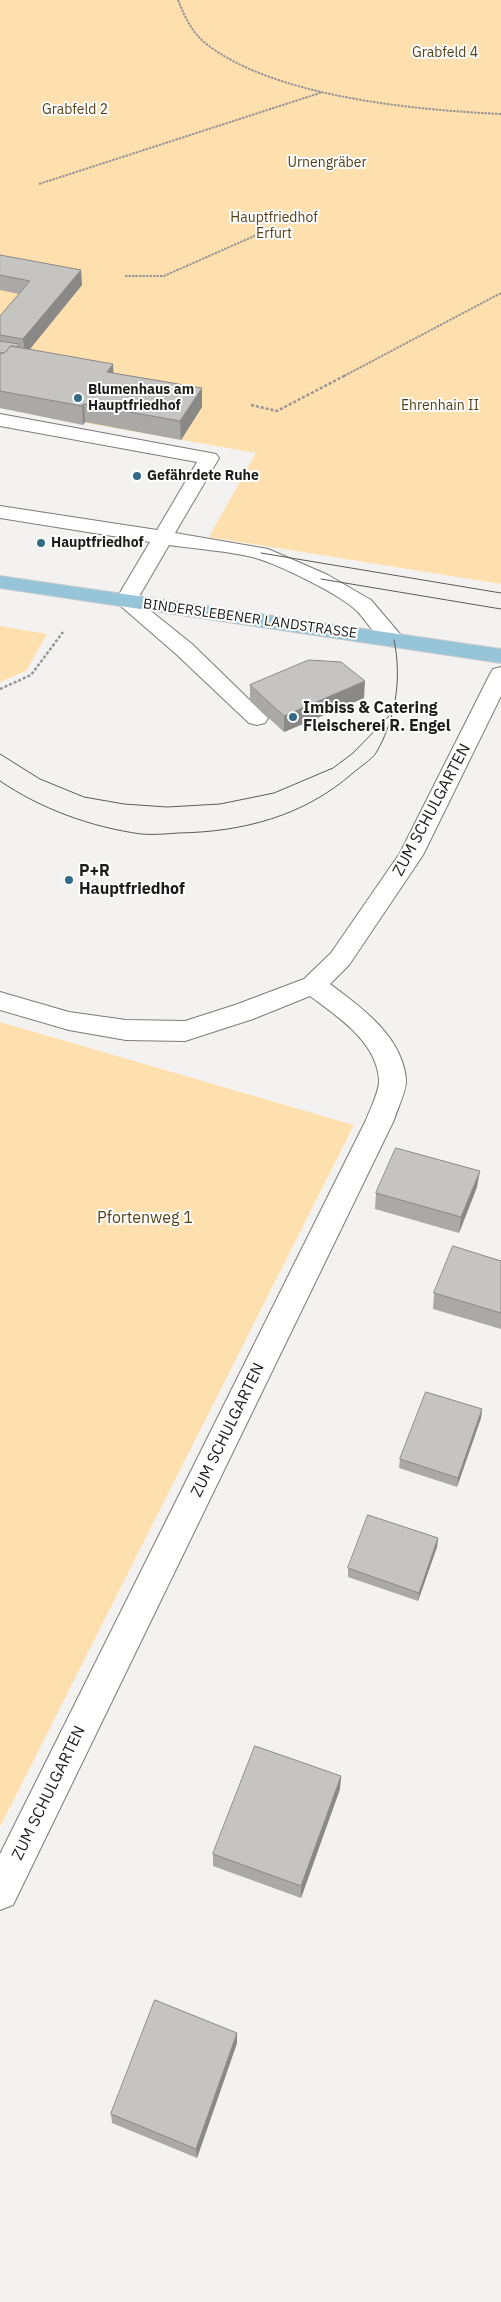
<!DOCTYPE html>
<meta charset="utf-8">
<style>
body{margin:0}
canvas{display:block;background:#f4f2f0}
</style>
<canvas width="501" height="2302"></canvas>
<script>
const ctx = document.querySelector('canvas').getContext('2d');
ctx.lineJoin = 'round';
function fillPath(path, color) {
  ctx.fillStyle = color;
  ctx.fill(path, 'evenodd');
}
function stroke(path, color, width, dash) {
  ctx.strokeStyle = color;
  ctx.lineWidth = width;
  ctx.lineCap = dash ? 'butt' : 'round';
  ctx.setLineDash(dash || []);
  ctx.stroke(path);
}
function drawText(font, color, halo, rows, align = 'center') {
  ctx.font = font + ' "IBM Plex Sans",sans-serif';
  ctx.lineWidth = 4;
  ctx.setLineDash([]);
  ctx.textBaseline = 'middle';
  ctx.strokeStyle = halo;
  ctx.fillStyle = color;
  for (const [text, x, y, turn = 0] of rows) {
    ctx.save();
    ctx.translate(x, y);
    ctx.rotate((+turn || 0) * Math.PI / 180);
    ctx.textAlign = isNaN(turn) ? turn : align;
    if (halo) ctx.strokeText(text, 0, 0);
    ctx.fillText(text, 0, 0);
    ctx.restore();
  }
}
const green = new Path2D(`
 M0,0H501V584L209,537L256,453L0,408Z
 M0,626L47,634L26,671L0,682Z
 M0,1022L354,1125L0,1827Z`);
const pathFar1 = new Path2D(`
 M178,0C184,15 191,31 204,42C271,97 416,110 501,114
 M39,184L323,92
 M125,276H164L270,229
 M344,376L501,293`);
const path = new Path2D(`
 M251,405L277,411L346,375
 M0,689L31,675L63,632`);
const minor = new Path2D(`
 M0,414L216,454L219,458L175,533L268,549L328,575L371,600L405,640L402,645C381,650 370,624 357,611C340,594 279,565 256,558C228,551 197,549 169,545L137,600L192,644L268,718L265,723L257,725L249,723L176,654L115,601L150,542L0,518V506L157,530L197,462L0,426Z
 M501,667V696L423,855L349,965L330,984C361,1007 403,1037 406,1080C407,1089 397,1110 394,1120L13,1905L0,1910V1854L366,1120C370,1110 380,1089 379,1080C377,1042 338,1017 310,996L253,1019L185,1041L126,1040L69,1030L0,1010V992L69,1012L126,1020L185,1021L235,1005L304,979L331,953L400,853L490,674L493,669Z`);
const major = new Path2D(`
 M0,576L501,649V663L0,588Z`);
const tram = new Path2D(`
 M261,553L501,593
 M321,579L501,609
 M0,754L40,779L84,797L124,804L167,807L220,804L274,793L333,768L353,753L389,716
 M0,781C41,809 91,827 141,834C153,835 166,834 178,833C243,832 304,816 353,773C360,767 371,760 376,753C396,719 402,678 394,640`);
const wall = new Path2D(`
 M0,255L81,270L82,285L30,349L113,373L202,388V407L181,440L85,422L83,425L0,408V316L19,294L0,290Z
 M250,685L364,698L284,732L250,701Z
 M477,1187L459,1233L375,1209L376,1193Z
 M501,1261V1329L433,1309L434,1293Z
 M482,1409L481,1418L457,1487L399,1468L400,1459Z
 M438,1538L437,1547L418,1601L348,1577V1568Z
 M341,1776L340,1789L301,1898L213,1866V1854Z
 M237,2033V2043L197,2158L112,2123L111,2114Z`);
const shadedWall = new Path2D(`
 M81,270L82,285L25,355L23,339Z
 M113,364L114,382L107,372Z
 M202,388V407L181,440L180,421Z
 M84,404L85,422L83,425L82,406Z
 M365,681L364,698L284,732V716Z
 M480,1171L477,1187L459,1233L461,1217Z
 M482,1409L481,1418L457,1487L458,1478Z
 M438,1538L437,1547L418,1601L419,1593Z
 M341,1776L340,1789L301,1898V1886Z
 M237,2033V2043L197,2158L196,2149Z`);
const building = new Path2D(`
 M0,255L81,270L23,339L0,335V316L30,281L0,275Z
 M0,341L19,344L18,347L11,346L4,353H0Z
 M11,346L113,364L107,372L202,388L180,421L84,404L82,406L0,391V353H4Z
 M309,660L341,662L365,681L284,716L250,685Z
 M396,1148L480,1171L461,1217L376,1193Z
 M453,1246L501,1261V1313L434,1293Z
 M426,1392L482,1409L458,1478L400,1459Z
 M368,1515L438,1538L419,1593L348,1568Z
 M255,1746L341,1776L301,1886L213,1854Z
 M155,2000L237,2033L196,2149L111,2114Z`);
const markers = [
 [78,398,5,"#336b85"],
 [137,476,5,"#336b85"],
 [41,543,5,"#336b85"],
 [293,717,5,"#336b85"],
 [69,880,5,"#336b85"]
];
const farParknames = [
 ["Grabfeld 4",445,53],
 ["Grabfeld 2",75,110],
 ["Urnengräber",327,163],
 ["Hauptfriedhof",274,218],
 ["Erfurt",274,234],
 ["Ehrenhain II",440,406]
];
const farPoinames = [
 ["Blumenhaus am",88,390],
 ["Hauptfriedhof",88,406],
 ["Gefährdete Ruhe",147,476],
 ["Hauptfriedhof",51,543]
];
const farStreetnames = [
 ["BINDERSLEBENER LANDSTRASSE",250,619,8]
];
const poiNames = [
 ["Imbiss & Catering",303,708],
 ["Fleischerei R. Engel",303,726],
 ["P+R",79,871],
 ["Hauptfriedhof",79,889]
];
const streetNames = [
 ["ZUM SCHULGARTEN",432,810,-62],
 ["ZUM SCHULGARTEN",228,1430,-64],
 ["ZUM SCHULGARTEN",49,1793,-64]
];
const parkNames = [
 ["Pfortenweg 1",145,1218]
];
fillPath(green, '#fee0af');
stroke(minor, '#7c7b78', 2);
stroke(major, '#cdcdcd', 2);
stroke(pathFar1, '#989695', 2, [2.5, 1]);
stroke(path, '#989695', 2.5, [3, 2]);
fillPath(minor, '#fff');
fillPath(major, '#96c4d9');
stroke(tram, '#5c5a59', 1);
fillPath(wall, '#aaa9a6');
fillPath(shadedWall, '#8b8987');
fillPath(building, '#c6c4c1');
stroke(building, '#8b8987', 1);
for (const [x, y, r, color] of markers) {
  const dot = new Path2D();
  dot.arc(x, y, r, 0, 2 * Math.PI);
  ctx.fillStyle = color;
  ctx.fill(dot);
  stroke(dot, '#fff', 2);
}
drawText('14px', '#573f14', '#fff', farParknames);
drawText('bold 14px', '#1d1c1b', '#fff', farPoinames, 'left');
drawText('14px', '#1d1c1b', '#fff', farStreetnames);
drawText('bold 16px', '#1d1c1b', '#fff', poiNames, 'left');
drawText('16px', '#1d1c1b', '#fff', streetNames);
drawText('16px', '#573f14', '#fff', parkNames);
</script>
